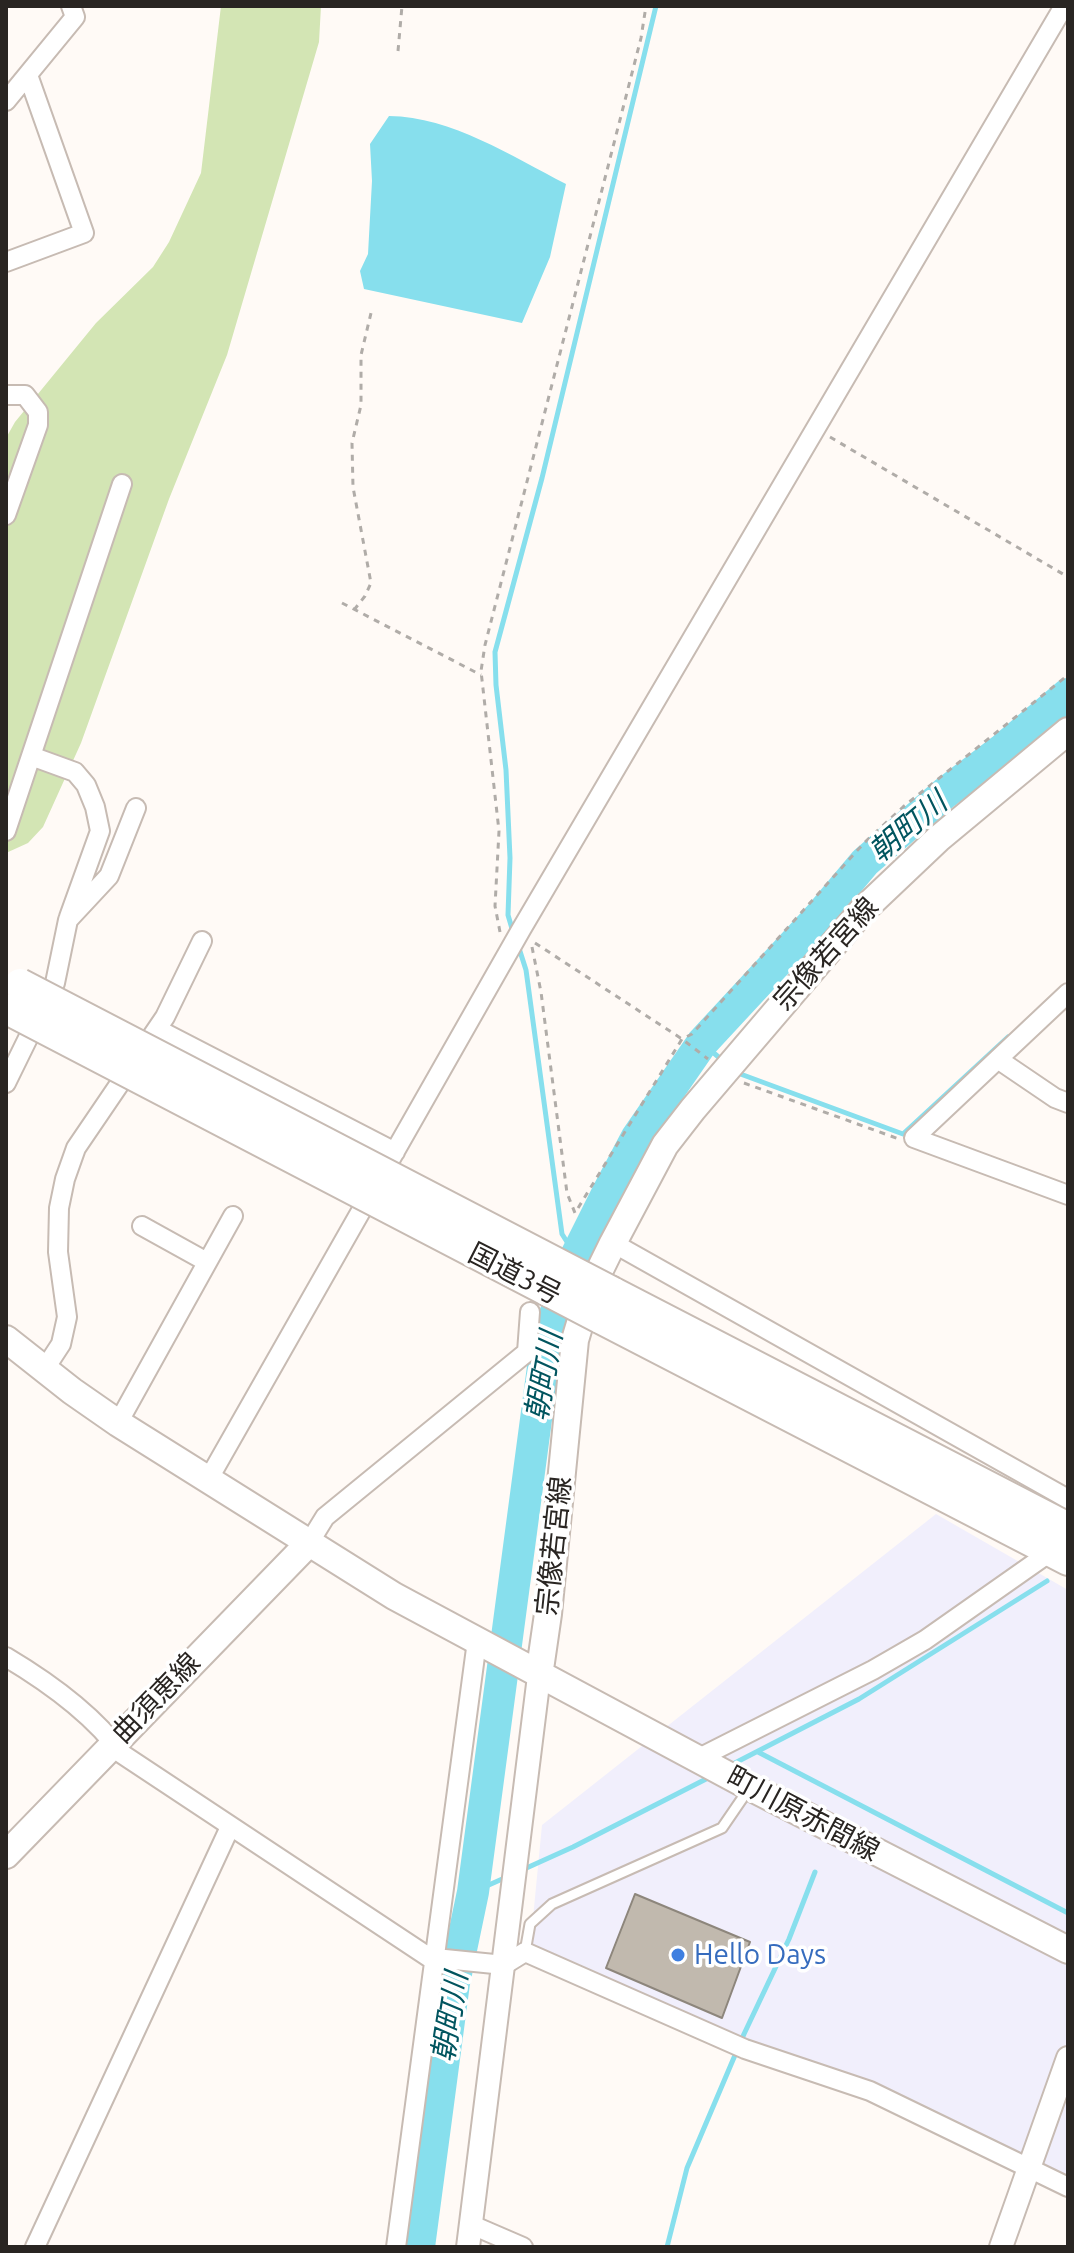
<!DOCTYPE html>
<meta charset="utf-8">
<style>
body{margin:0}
#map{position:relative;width:1074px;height:2253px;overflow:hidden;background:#fffaf6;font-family:Ubuntu,sans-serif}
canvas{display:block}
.frame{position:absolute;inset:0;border:8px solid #292522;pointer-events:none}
</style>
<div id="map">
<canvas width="1074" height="2253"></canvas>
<div class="frame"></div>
</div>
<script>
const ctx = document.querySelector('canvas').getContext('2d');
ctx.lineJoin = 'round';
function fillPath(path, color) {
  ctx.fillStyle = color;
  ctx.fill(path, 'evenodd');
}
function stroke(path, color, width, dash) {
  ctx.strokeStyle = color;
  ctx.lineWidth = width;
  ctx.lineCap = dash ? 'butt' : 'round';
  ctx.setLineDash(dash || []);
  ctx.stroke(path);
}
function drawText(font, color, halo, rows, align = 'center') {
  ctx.font = font + ' Ubuntu,"Noto Sans JP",sans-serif';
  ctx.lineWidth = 7;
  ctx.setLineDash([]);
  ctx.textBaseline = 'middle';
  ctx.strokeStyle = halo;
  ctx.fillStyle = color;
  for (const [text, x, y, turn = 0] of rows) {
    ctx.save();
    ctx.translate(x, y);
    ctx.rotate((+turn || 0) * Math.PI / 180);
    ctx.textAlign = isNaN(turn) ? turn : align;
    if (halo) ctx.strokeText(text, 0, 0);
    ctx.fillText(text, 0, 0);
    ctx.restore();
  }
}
const commercial = new Path2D(`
 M936,1514L1068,1590V2179L530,1949L542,1825Z`);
const green = new Path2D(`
 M221,6H321L319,42L227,355L169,499L81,743L43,827L28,843L6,853V438L15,422L96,323L153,267L169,242L201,173Z`);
const water = new Path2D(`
 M389,116C452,117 511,156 566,184L550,257L522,323L364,289L360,271L368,254L372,181L370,144Z`);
const stream = new Path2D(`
 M513,932L508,915L510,858L506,770L496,685L495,652L542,478L656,6
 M518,945L526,970L562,1234L576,1256
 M702,1043L722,1060
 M735,1072L903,1134L1008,1037
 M758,1752L1068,1913
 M729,1766L859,1699L1047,1581
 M522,1870L573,1847L710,1777
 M473,1892L509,1876
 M667,2247L687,2168L744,2034L789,1939L815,1872`);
const river = new Path2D(`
 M419,2247L454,1983L473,1892L547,1337L576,1256L608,1192L637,1137L702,1043L818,918L865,862L945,793L1003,749L1068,694`);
const building = new Path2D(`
 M635,1894L750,1942L722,2018L606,1968Z`);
const path = new Path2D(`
 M398,51L402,6
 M830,437L1068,577
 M342,603L481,675
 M354,610L365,596L371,583L353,487L352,443L361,405V355L371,313
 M500,932L495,906L499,831L481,671L485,645L641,38L646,6
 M535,943L682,1039L708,1059
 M532,947L541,992L567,1193L575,1213L682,1039L692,1034L864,843L903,807L1068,675
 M744,1083L899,1139`);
const service = new Path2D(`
 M525,1952L530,1924L552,1904L722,1828L748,1790`);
const minor = new Path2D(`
 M6,101L75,17L71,6
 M6,262L84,233L28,75
 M6,395H25L38,412V425L6,515
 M31,756L122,484
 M6,831L31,756L75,772L86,785L95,807L100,831L69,917
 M1068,993L914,1138L1068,1195
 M157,1029L395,1152
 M999,1060L1055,1098L1068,1103
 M6,1083L55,983L68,920L109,876L136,808
 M142,1226L207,1262
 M613,1243L1068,1499
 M44,1370L61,1344L67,1317L58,1252L59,1208L65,1179L76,1148L165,1017L202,941
 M118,1423L233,1216
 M208,1480L522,928L1064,6
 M309,1543L325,1517L527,1352L530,1312
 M6,1657C48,1682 93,1714 122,1754L433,1960
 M699,1758L873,1670L925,1640L1056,1548
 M433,1960L435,1958L504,1965L525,1952L745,2049L870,2091L1068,2187
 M472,2225L523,2247
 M35,2247L230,1827
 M396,2247L477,1641`);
const tertiary = new Path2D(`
 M468,2247L539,1676
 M1001,2247L1068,2058`);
const secondary = new Path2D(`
 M6,1339L72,1391L118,1423L394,1596L750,1787L1068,1950
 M539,1676L548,1614L575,1340L590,1290L613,1243L665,1145L693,1109L862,911L938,839L1068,731
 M6,1855L309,1543`);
const trunk = new Path2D(`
 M612,1292L1068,1528
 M600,1318L1068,1560`);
const trunkBridge = new Path2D(`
 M20,984L612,1292
 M9,1010L600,1318`);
const markers = [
 [678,1955,8,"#3f7fe0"]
];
const streetNames = [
 ["宗像若宮線",826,954,-48],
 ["国道3号",515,1274,27],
 ["宗像若宮線",554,1546,-84],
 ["曲須恵線",156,1698,-46],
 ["町川原赤間線",803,1814,28]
];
const shopNames = [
 ["Hello Days",694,1955]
];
const waterNames = [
 ["朝町川",908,827,-40],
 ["朝町川",544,1376,-80],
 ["朝町川",450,2017,-81]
];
fillPath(commercial, '#f1effc');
fillPath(green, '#d3e5b4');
fillPath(water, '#87dfed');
stroke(stream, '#87dfed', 5);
stroke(river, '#87dfed', 32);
fillPath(building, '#c1b9ae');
stroke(building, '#8d867c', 2);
stroke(service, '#c7bbb3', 13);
stroke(minor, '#c7bbb3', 22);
stroke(tertiary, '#c7bbb3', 26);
stroke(secondary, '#c7bbb3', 30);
stroke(trunk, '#c7bbb3', 34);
stroke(path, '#b0aca8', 3, [6, 6]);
stroke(service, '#fff', 9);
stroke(minor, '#fff', 18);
stroke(tertiary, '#fff', 22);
stroke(secondary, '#fff', 26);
stroke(trunk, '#fff', 30);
stroke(trunkBridge, '#c7bbb3', 34, []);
stroke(trunkBridge, '#fff', 30);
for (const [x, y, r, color] of markers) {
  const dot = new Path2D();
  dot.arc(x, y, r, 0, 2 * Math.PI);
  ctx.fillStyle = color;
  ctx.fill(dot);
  stroke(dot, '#fff', 3);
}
drawText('28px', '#292522', '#fff', streetNames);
drawText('28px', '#366cbe', '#fff', shopNames, 'left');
drawText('italic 30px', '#01555f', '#fff', waterNames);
</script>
